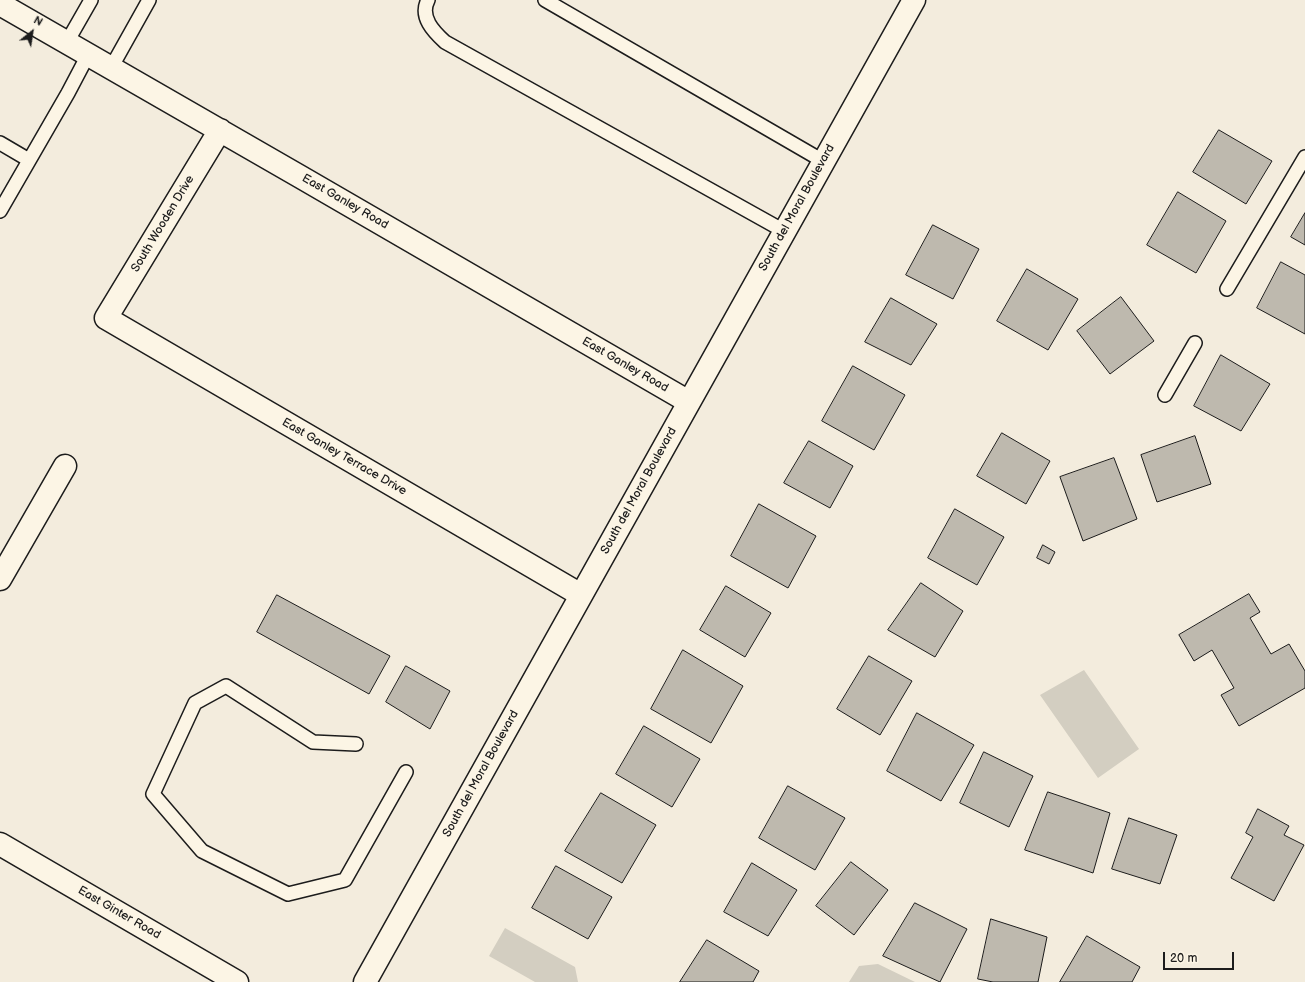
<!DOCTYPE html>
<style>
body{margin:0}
#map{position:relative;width:1305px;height:982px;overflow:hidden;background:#f3ecdd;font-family:"Balsamiq Sans",sans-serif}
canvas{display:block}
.north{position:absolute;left:12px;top:12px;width:40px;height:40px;-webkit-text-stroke:3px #fcf5e5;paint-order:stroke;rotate:30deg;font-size:11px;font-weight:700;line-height:16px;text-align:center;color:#1c1c1c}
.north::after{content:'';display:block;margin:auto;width:14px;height:18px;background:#1c1c1c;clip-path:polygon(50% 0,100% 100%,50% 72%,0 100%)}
.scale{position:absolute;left:1163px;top:952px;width:71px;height:18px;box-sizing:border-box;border:2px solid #1c1c1c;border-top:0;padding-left:5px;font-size:12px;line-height:14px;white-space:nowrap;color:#1c1c1c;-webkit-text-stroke:3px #fcf5e5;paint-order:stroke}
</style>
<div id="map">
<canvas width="1305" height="982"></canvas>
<div class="north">N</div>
<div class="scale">20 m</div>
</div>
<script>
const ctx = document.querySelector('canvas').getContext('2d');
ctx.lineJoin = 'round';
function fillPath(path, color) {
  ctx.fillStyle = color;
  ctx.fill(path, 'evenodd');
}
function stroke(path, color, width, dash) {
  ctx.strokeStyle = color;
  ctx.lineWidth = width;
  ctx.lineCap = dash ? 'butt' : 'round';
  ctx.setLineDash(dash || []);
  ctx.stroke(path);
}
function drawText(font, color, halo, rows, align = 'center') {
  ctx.font = font + ' "Balsamiq Sans",sans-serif';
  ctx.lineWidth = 3;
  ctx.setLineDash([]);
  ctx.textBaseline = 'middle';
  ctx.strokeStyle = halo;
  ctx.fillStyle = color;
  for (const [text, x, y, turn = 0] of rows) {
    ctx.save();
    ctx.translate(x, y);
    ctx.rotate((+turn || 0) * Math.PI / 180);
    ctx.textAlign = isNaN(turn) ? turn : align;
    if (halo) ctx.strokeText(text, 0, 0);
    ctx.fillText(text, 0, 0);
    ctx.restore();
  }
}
const green = new Path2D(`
 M1084,670L1139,749L1098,778L1040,695Z
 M505,928L575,967L578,982H535L489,956Z
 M878,964L915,982H849L859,966Z`);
const building = new Path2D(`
 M1219,130L1272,161L1246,204L1193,172Z
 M1178,192L1226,221L1196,273L1147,245Z
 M1305,213V245L1291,237Z
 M933,225L979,249L953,299L906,275Z
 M1281,262L1305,275V334L1257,308Z
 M1027,269L1078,299L1048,350L997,321Z
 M1121,297L1154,341L1110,374L1077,331Z
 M891,298L937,324L911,365L865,342Z
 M1221,355L1270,384L1241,431L1194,406Z
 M853,366L905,395L874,450L822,421Z
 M1002,433L1050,461L1026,504L977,476Z
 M1195,436L1211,484L1157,502L1141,455Z
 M809,441L853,466L830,508L784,483Z
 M1114,458L1137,519L1083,541L1060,477Z
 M759,504L816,536L788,588L731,556Z
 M955,509L1004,537L977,585L928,558Z
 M1043,545L1055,552L1049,564L1037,558Z
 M921,583L963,611L935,657L888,630Z
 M726,586L771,613L745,657L700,630Z
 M1249,594L1260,612L1250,618L1271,654L1289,644L1305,671V688L1239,726L1221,695L1234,688L1212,650L1194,661L1179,635Z
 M277,595L390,656L369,694L257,632Z
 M683,650L743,686L711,743L651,709Z
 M869,656L912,681L880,735L837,709Z
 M406,666L450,691L430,729L386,702Z
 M917,713L974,745L941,801L887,771Z
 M644,726L700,759L672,807L616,774Z
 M984,752L1033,776L1009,827L960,803Z
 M788,786L845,818L815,870L759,838Z
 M1048,792L1110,813L1093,873L1025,850Z
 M601,793L656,825L622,883L565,851Z
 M1258,809L1289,826L1284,835L1304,845L1274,901L1231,878L1253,837L1246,833Z
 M1129,818L1177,835L1160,884L1112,869Z
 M851,862L888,890L854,935L816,906Z
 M752,863L797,890L768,936L724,912Z
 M556,866L612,897L588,939L532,908Z
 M915,903L967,929L940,982L883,956Z
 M991,919L1047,937L1038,982H993L978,979Z
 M1087,936L1140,967L1132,982H1060Z
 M707,940L759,971L753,982H680Z`);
const lane = new Path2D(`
 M428,0C419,17 434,32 445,42L784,231
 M545,0L823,161
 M67,42L91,0
 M111,68L149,0
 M0,143L29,160
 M0,211L68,93L88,55
 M1227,289L1305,157
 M1165,395L1195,343
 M356,744L313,742L226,686L195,703L153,794L202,851L288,894L345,880L406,772`);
const street = new Path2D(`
 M0,4L299,176L689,402
 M220,130L106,318L581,595
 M0,579L65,466
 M0,844L237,982
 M365,982L914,0`);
const streetNames = [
 ["East Ganley Road",345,202,30],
 ["South del Moral Boulevard",797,208,-61],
 ["South Wooden Drive",163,224,-59],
 ["East Ganley Road",625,365,30],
 ["East Ganley Terrace Drive",344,457,30],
 ["South del Moral Boulevard",639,491,-61],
 ["South del Moral Boulevard",481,774,-61],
 ["East Ginter Road",119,913,30]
];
fillPath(green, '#d3cec1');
fillPath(building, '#beb9ae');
stroke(building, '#1c1c1c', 1);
stroke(lane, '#1c1c1c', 16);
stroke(street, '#1c1c1c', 25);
stroke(lane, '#fcf5e5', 13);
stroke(street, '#fcf5e5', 22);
drawText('12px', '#1c1c1c', '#fcf5e5', streetNames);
</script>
